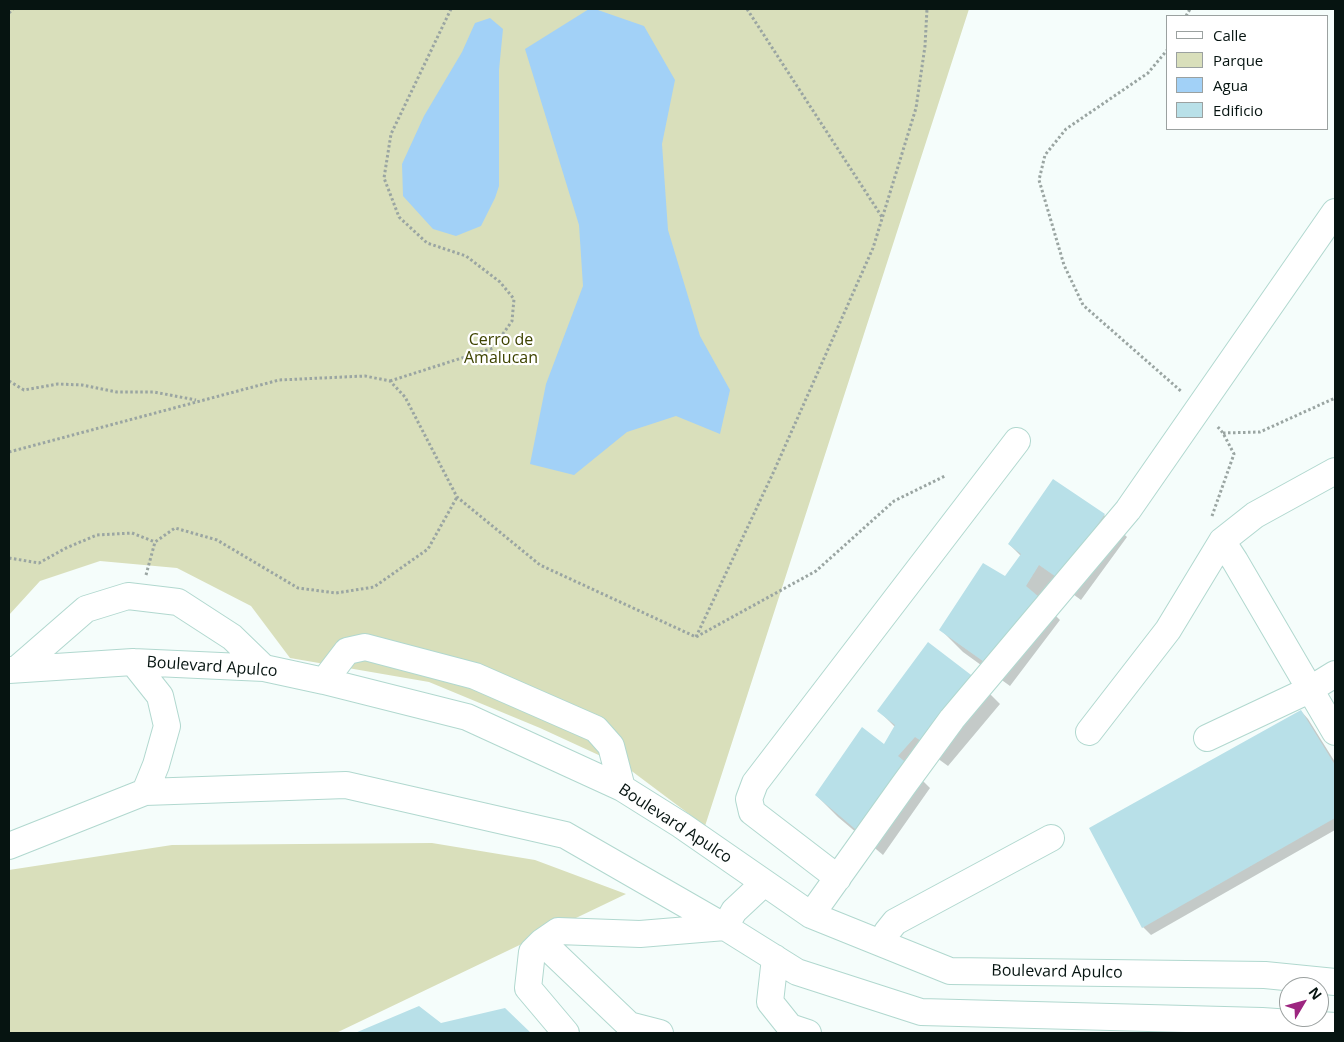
<!DOCTYPE html>
<style>
body{margin:0}
#map{position:relative;width:1344px;height:1042px;overflow:hidden;background:#f5fdfb;font-family:"Open Sans",sans-serif}
canvas{display:block}
.frame{position:absolute;inset:0;border:10px solid #061411;pointer-events:none}
.legend{position:absolute;left:1166px;top:15px;width:162px;height:115px;box-sizing:border-box;background:#fff;border:1px solid #9ba1a0;margin:0;padding:6px 9px;list-style:none;font-size:15px;color:#061411}
.legend li{display:flex;align-items:center;gap:10px;height:25px}
.legend b{width:25px;border:1px solid #9ba1a0}
.north{position:absolute;left:1279px;top:977px;width:50px;height:50px;box-sizing:border-box;background:#fff;border:1px solid #9ba1a0;border-radius:50%;rotate:53deg;font-size:14px;font-weight:700;line-height:20px;text-align:center;color:#061411}
.north::after{content:'';display:block;margin:auto;width:18px;height:22px;background:#9d2680;clip-path:polygon(50% 0,100% 100%,50% 72%,0 100%)}
</style>
<div id="map">
<canvas width="1344" height="1042"></canvas>
<div class="frame"></div>
<ul class="legend">
<li><b style="height:6px;background:#fff"></b>Calle</li>
<li><b style="height:14px;background:#d9dfbb"></b>Parque</li>
<li><b style="height:14px;background:#a2d1f7"></b>Agua</li>
<li><b style="height:14px;background:#b8e0e8"></b>Edificio</li>
</ul>
<div class="north">N</div>
</div>
<script>
const ctx = document.querySelector('canvas').getContext('2d');
ctx.lineJoin = 'round';
function fillPath(path, color) {
  ctx.fillStyle = color;
  ctx.fill(path, 'evenodd');
}
function stroke(path, color, width, dash) {
  ctx.strokeStyle = color;
  ctx.lineWidth = width;
  ctx.lineCap = dash ? 'butt' : 'round';
  ctx.setLineDash(dash || []);
  ctx.stroke(path);
}
function drawText(font, color, halo, rows, align = 'center') {
  ctx.font = font + ' "Open Sans",sans-serif';
  ctx.lineWidth = 4.5;
  ctx.setLineDash([]);
  ctx.textBaseline = 'middle';
  ctx.strokeStyle = halo;
  ctx.fillStyle = color;
  for (const [text, x, y, turn = 0] of rows) {
    ctx.save();
    ctx.translate(x, y);
    ctx.rotate((+turn || 0) * Math.PI / 180);
    ctx.textAlign = isNaN(turn) ? turn : align;
    if (halo) ctx.strokeText(text, 0, 0);
    ctx.fillText(text, 0, 0);
    ctx.restore();
  }
}
const green = new Path2D(`
 M9,9H969L705,826L629,769L540,728L429,682L290,658L251,606L177,568L100,561L40,581L9,615Z
 M432,843L535,860L626,894L336,1033H9V870L172,845Z`);
const water = new Path2D(`
 M589,9H595L644,26L675,80L662,144L668,230L700,336L730,390L720,434L676,416L627,432L574,475L530,464L546,384L583,286L579,225L525,49Z
 M490,18L503,29L499,70V186L495,198L481,226L456,236L433,229L403,196L402,164L424,116L462,52L475,23Z`);
const shadow = new Path2D(`
 M1053,481L1104,515L1127,537L1081,600L1062,586L1048,608L1060,620L1010,686L963,652L941,630L1006,577L1021,556L1009,544Z
 M978,682L1000,704L948,766L937,758L920,778L930,788L883,855L838,817L816,795L885,746L895,727L879,711Z
 M1301,711L1308,719L1335,762V830L1151,935L1143,927L1091,828Z
 M418,1007L441,1025L505,1009L529,1033H358Z`);
const building = new Path2D(`
 M1053,479L1105,514L1059,579L1039,565L1026,586L1039,597L987,664L939,630L983,563L1005,576L1021,554L1008,544Z
 M928,642L979,681L926,744L915,737L898,756L909,765L861,834L815,795L862,727L884,744L895,725L877,711Z
 M1301,710L1335,765V818L1142,928L1089,828Z
 M419,1006L441,1023L505,1008L531,1033H355Z`);
const path = new Path2D(`
 M747,9L882,217
 M9,13L13,9
 M1186,16L1190,9
 M1168,49L1148,73L1066,129L1045,155L1039,180L1064,265L1083,305L1182,392
 M9,381L24,390L58,384L82,385L117,392H154L196,400
 M390,381L493,348L512,321L514,299L500,282L466,256L427,243L399,217L384,178L391,134L451,9
 M1223,433L1260,432L1335,398
 M9,452L279,380L365,376L390,381L405,397L457,497L540,565L696,637L816,571L894,501L945,476
 M1212,516L1234,454L1223,433L1217,426
 M9,558L39,563L66,548L97,535L132,533L155,542
 M146,575L155,542L175,528L217,540L298,588L336,593L374,587L428,549L457,497
 M696,637L774,471L873,248L916,108L925,46L927,9`);
const minor = new Path2D(`
 M1222,541L1235,561L1335,732
 M133,662L160,696L167,726L156,765L145,792
 M17,669L86,609L128,596L178,602L232,637L264,668
 M9,670L133,662L264,668L324,681L467,717L622,788L681,825L811,915L950,971L1265,975L1335,982
 M324,681L347,651L365,647L475,676L596,729L611,746L622,788
 M1089,732L1168,630L1222,541L1255,515L1335,471
 M1207,738L1309,690L1335,674
 M9,846L145,792L346,785L565,835L725,927L797,972L921,1012L1262,1021L1335,1026
 M838,878L752,812L749,799L755,783L1017,441
 M811,915L903,786L952,719L1128,510L1335,212
 M542,942L629,1025L660,1033
 M883,944L887,932L895,922L1051,838
 M775,958L770,1002L790,1027L808,1033
 M566,1033L528,988L532,952L542,942L558,931L640,934L725,927L734,911L764,883`);
const parkNames = [
 ["Cerro de",501,340],
 ["Amalucan",501,358]
];
const streetNames = [
 ["Boulevard Apulco",212,667,4],
 ["Boulevard Apulco",675,824,33],
 ["Boulevard Apulco",1057,972,1]
];
fillPath(green, '#d9dfbb');
fillPath(water, '#a2d1f7');
fillPath(shadow, '#0003');
fillPath(building, '#b8e0e8');
stroke(minor, '#b1d8cf', 28);
stroke(path, '#9aa5a2', 3, [2.5, 2.5]);
stroke(minor, '#fff', 26);
drawText('16px', '#3e4300', '#fff', parkNames);
drawText('16px', '#061411', '#fff', streetNames);
</script>
